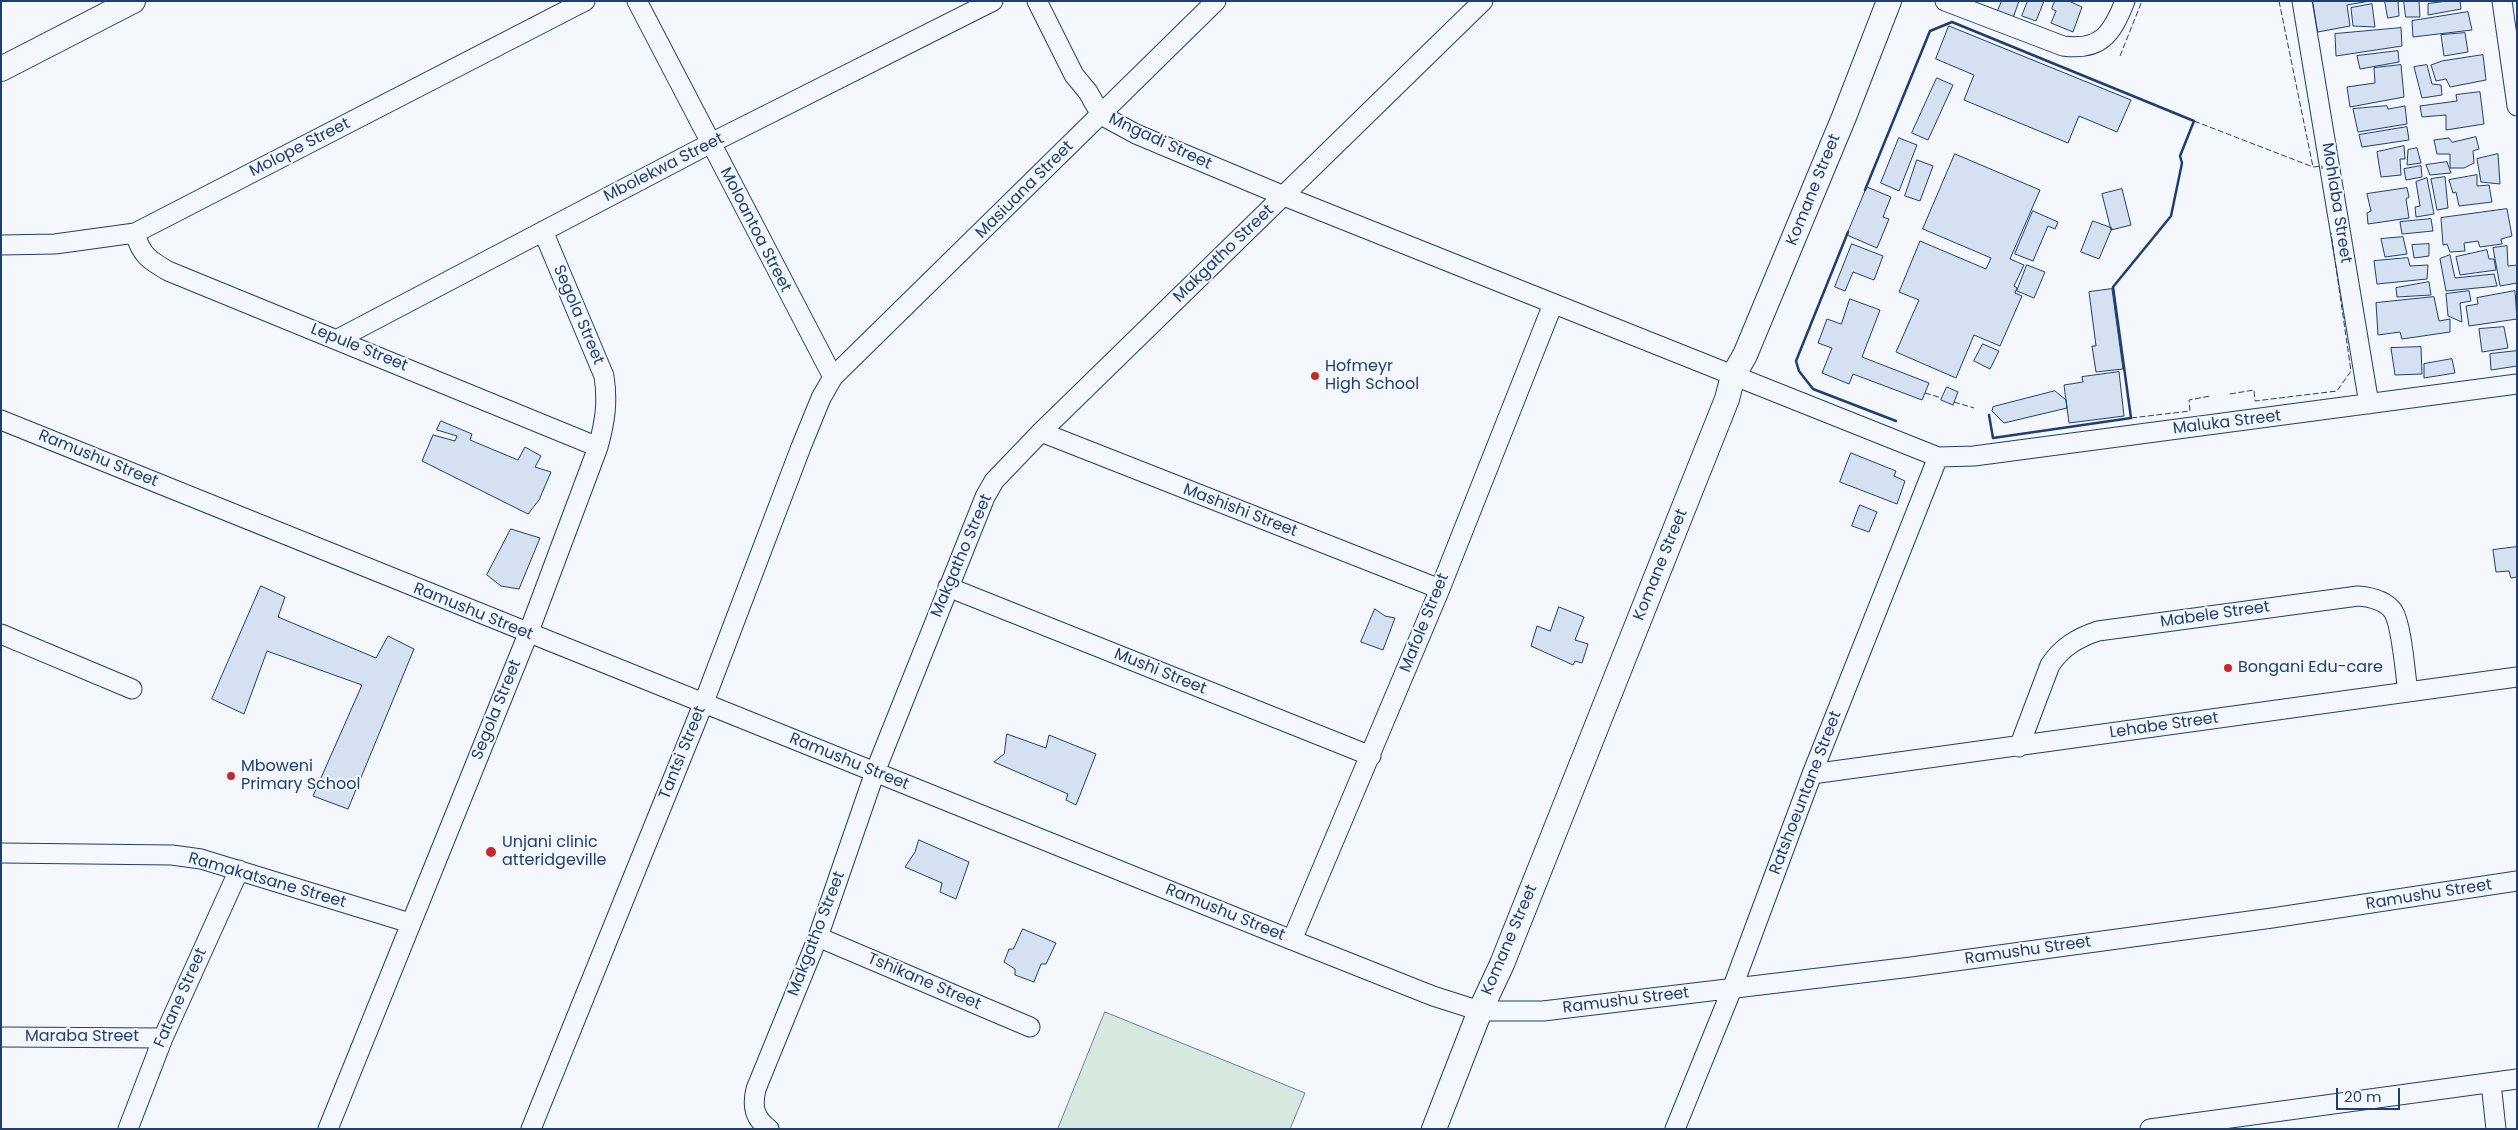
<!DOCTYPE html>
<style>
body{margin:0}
#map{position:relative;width:2518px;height:1130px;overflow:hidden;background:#f4f7fb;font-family:Poppins,sans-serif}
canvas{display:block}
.frame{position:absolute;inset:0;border:2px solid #1d3f73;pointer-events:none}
.scale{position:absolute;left:2336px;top:1088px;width:64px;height:22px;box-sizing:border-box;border:2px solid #1d3f73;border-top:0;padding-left:6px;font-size:15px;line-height:18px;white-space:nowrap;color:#1d3f73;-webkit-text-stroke:4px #f4f7fb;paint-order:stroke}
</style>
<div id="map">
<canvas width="2518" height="1130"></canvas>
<div class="frame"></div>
<div class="scale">20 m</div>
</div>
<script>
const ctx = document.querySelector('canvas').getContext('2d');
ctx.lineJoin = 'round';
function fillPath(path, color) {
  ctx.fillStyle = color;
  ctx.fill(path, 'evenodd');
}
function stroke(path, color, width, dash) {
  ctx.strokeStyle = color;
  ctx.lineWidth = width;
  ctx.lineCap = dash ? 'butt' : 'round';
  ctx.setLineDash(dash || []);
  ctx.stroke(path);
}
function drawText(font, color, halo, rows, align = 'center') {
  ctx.font = font + ' Poppins,sans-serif';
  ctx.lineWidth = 4;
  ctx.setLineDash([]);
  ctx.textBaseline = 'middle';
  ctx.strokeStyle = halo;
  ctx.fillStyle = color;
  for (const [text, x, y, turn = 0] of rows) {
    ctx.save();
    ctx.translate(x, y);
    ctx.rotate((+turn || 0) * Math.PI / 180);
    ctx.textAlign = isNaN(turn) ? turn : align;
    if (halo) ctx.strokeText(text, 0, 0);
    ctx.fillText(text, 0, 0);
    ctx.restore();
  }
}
const green = new Path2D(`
 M1105,1012L1305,1093L1290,1129H1058Z`);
const building = new Path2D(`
 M2002,1H2019L2013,18L1997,13Z
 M2028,1H2044L2036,21L2022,16Z
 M2055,1H2069L2082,7L2073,32L2051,23L2056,11L2052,9Z
 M2313,1H2370L2347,5L2350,26L2318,32Z
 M2385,1H2398L2399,16L2388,18Z
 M2404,1H2419L2420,17H2406Z
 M2447,1H2460L2461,9L2428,15V4Z
 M2372,4L2375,27L2353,26L2351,8Z
 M2468,12L2472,30L2413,37L2412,21Z
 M1949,26L2131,100L2117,132L2079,116L2068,143L1964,100L1974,75L1936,59Z
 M2401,28L2402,46L2336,56L2335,34Z
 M2465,33L2468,52L2444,56L2441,35Z
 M2398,51L2399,62L2360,69L2357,56Z
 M2483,55L2486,80L2450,87L2446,79L2436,81L2431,65L2442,61Z
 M2401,65L2404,97L2350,107L2347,87L2375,83L2374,68Z
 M2427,65L2432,84L2441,85L2442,95L2422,98L2414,67Z
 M1937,78L1953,85L1928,140L1912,133Z
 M2480,92L2484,124L2446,130V115L2422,117L2420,106L2457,101L2456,95Z
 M2387,106L2388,109L2405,106L2407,124L2358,132L2353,109Z
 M2407,127L2409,140L2362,147L2359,135Z
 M2476,137L2479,149L2473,151L2474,163L2464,168H2450V154H2437L2434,140L2449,138L2452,142Z
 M1899,138L1917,145L1899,191L1881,183Z
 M2404,146L2405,159H2400L2401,175L2381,177L2377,152Z
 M2417,148L2421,163L2407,165L2408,150Z
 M1955,154L2040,190L2010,259L2024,265L2014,286L2017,288L2015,293L2022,296L2000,346L1974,335L1956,378L1896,352L1919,300L1899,292L1920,241L1986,269L1991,258L1923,229Z
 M2498,154L2500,184L2481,182L2477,159Z
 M1917,160L1933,166L1920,201L1905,196Z
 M2447,162L2451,173L2430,175L2426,165Z
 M2421,166L2422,177L2406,180L2404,169Z
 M2477,175V186L2489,185L2492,202L2459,206L2456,192L2453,193L2449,180Z
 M2445,177L2448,208L2437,210L2431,179Z
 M2427,178L2434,214L2416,217L2415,207L2420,206L2416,182Z
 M1867,187L1891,197L1883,217L1889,219L1877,248L1847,235Z
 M2407,188L2409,197L2406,199L2409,218L2368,224L2367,213L2371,211L2367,194Z
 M2122,189L2131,225L2111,230L2102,194Z
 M2507,209L2512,236L2501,239L2502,244L2480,247L2478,241L2464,243L2465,251L2450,252L2447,244L2443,245L2441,218Z
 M2033,211L2058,222L2055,229L2048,226L2033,261L2015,254Z
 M2431,219L2433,231L2402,234L2400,222Z
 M2093,221L2112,228L2099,259L2081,252Z
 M2403,237L2407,254L2385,257L2381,239Z
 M1852,244L1883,256L1874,280L1853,272L1845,291L1835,287Z
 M2429,244V256L2414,258L2412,245Z
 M2507,246L2508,266L2517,265V283L2500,286L2493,248Z
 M2487,250L2489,259H2494L2496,270L2460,275L2456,257Z
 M2450,255L2455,278L2494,274L2497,286L2446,291L2440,259Z
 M2408,258L2410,266L2428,265L2427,279L2377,284L2374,261Z
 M2027,265L2045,272L2034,298L2017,291Z
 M2429,282L2431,295L2397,297L2396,288Z
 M2112,289L2123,369L2096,372L2092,346H2096L2089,292Z
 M2469,291L2471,301L2460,303L2462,322L2448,316L2446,294Z
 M2515,291L2517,319L2469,326L2466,306L2478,304L2477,298Z
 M2434,297L2439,321L2450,319V332L2402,339L2400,332L2378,335L2376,303Z
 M1850,299L1880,310L1862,357L1929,383L1922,400L1853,374L1849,384L1822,373L1832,348L1818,343L1827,319L1841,324Z
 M2504,327L2508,348L2482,352L2479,329Z
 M1983,344L1999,351L1990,369L1974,361Z
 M2421,347L2422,374L2395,375L2391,348Z
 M2517,351V366L2491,370L2490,354Z
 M2452,359L2455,373L2424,378V364Z
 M2119,372L2124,416L2069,423L2064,385L2083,382L2082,377Z
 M1947,387L1958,392L1953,405L1941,400Z
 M2055,391L2066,400L2067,408L2004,423L1992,411L1993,407Z
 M441,421L472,434L470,440L518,460L525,447L541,456L535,467L551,472L539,500L528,514L422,461L433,435L455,441L457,436L437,430Z
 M1851,453L1896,471L1894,476L1905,481L1897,504L1840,482Z
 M1860,505L1877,512L1869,532L1852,526Z
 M511,529L540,538L519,589L501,586L487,575Z
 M2517,547V577L2511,578L2509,571L2496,572L2493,550Z
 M261,586L285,597L278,617L376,658L388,636L414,649L348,809L313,796L362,685L267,651L244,714L212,699Z
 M1559,607L1584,617L1575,640L1588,644L1582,663L1575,661L1573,665L1531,646L1537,626L1550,631Z
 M1375,609L1385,616L1395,618L1383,650L1361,642Z
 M1007,734L1046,748L1049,735L1096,754L1076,805L1066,800L1068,794L994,762L1004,754Z
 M919,840L969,862L956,899L940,892L942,883L905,867L915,852Z
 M1023,929L1056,943L1046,964H1041L1034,982L1015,975V969L1004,962L1009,949H1013Z`);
const minor = new Path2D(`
 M637,1L833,377
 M1037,1L1074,75L1088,92L1101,115L1136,134L1284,196L1938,457L1974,456L2517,384
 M1945,1L2063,46C2101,51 2112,34 2125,1
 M2302,1L2369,404
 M2502,1L2517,106
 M135,233C141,255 149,260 168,271L598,447
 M1,245L55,244L135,233L585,1
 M338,339L711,143L993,1
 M1,420L1292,940L1433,996L1480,1011H1543L1911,967L2272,918L2517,881
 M1041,432L1440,589
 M948,587L1371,756
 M1,634L132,689
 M2019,747L2050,665C2062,647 2077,638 2098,631L2358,596C2370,597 2385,600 2393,611C2402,625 2405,673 2408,692
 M1812,774L2517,677
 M1,853L172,855L201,859L410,923
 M818,937L1030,1027
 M1292,940L1440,589L1553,304
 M1,1037L163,1038
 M2491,1083L2496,1129
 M128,1129L163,1038L239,870
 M328,1129L528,634L598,447C605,422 608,402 604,376L543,231
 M531,1129L704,702L801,447L821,398L833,377L1216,1
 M769,1129C754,1118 752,1106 756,1089L818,937L875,772L985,497L994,481L1041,432L1483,1
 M1675,1129L1732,989L1812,774L1938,457
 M2150,1129L2517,1079`);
const tertiary = new Path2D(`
 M1,69L133,1
 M1434,1129L1480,1011L1502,964L1727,399L1733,376L1745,355L1844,117L1889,1`);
const fence = new Path2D(`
 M2279,1L2313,167
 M2120,56L2142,1
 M2194,121L2313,167L2322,166V169
 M1925,393L1942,398
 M2230,394L2254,390L2255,401L2337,391L2351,371L2331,233
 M1954,402L1974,408
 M2131,418L2190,411L2189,400L2210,396`);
const wall = new Path2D(`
 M1865,190L1930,31L1952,22L2194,121L2180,156L2182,163L2171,216L2113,287L2131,418L1993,438L1989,415
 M1848,232L1796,361L1799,371L1813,389L1896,421`);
const markers = [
 [1315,376,5,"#c62828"],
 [2228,668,5,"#c62828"],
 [231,776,5,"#c62828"],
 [491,852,6,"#c62828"]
];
const streetNames = [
 ["Mngadi Street",1160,142,25],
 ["Molope Street",300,148,-27],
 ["Mbolekwa Street",664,168,-27],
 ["Masiuana Street",1025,190,-45],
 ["Komane Street",1814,190,-68],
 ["Mohlaba Street",2336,203,81],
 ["Moloantoa Street",755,230,63],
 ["Makgatho Street",1224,254,-44],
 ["Segola Street",578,315,67],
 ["Lepule Street",359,348,22],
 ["Maluka Street",2227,423,-7],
 ["Ramushu Street",98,459,22],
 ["Mashishi Street",1240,511,21],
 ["Makgatho Street",962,556,-67],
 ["Komane Street",1661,565,-68],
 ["Ramushu Street",473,612,22],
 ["Mabele Street",2215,615,-8],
 ["Mafole Street",1425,623,-68],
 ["Mushi Street",1160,672,22],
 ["Segola Street",497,710,-68],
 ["Lehabe Street",2164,726,-8],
 ["Tantsi Street",683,753,-68],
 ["Ramushu Street",849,762,22],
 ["Ratshoeuntane Street",1806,793,-69],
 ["Ramakatsane Street",267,881,16],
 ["Ramushu Street",2429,895,-9],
 ["Ramushu Street",1225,913,22],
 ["Makgatho Street",817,934,-69],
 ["Komane Street",1510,940,-67],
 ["Ramushu Street",2028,951,-8],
 ["Tshikane Street",924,982,23],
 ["Fatane Street",181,998,-66],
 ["Ramushu Street",1626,1001,-7],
 ["Maraba Street",82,1037]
];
const poiNames = [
 ["Hofmeyr",1325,367],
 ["High School",1325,385],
 ["Bongani Edu-care",2238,668],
 ["Mboweni",241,767],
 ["Primary School",241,785],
 ["Unjani clinic",502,843],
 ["atteridgeville",502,861]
];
fillPath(green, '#d7e8df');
stroke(green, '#687fa3', 1);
fillPath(building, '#d5e0f0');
stroke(building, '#1d3f73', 1);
stroke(minor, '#1d3f73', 21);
stroke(tertiary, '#1d3f73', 26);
stroke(minor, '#f4f7fb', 19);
stroke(tertiary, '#f4f7fb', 24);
stroke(fence, '#1d3f73', 1, [6, 2.5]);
stroke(wall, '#1d3f73', 2.5);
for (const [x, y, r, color] of markers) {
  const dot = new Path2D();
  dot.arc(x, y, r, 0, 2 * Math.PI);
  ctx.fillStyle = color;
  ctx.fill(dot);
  stroke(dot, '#f4f7fb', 2);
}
drawText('16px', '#1d3f73', '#f4f7fb', streetNames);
drawText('16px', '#1d3f73', '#f4f7fb', poiNames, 'left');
</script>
